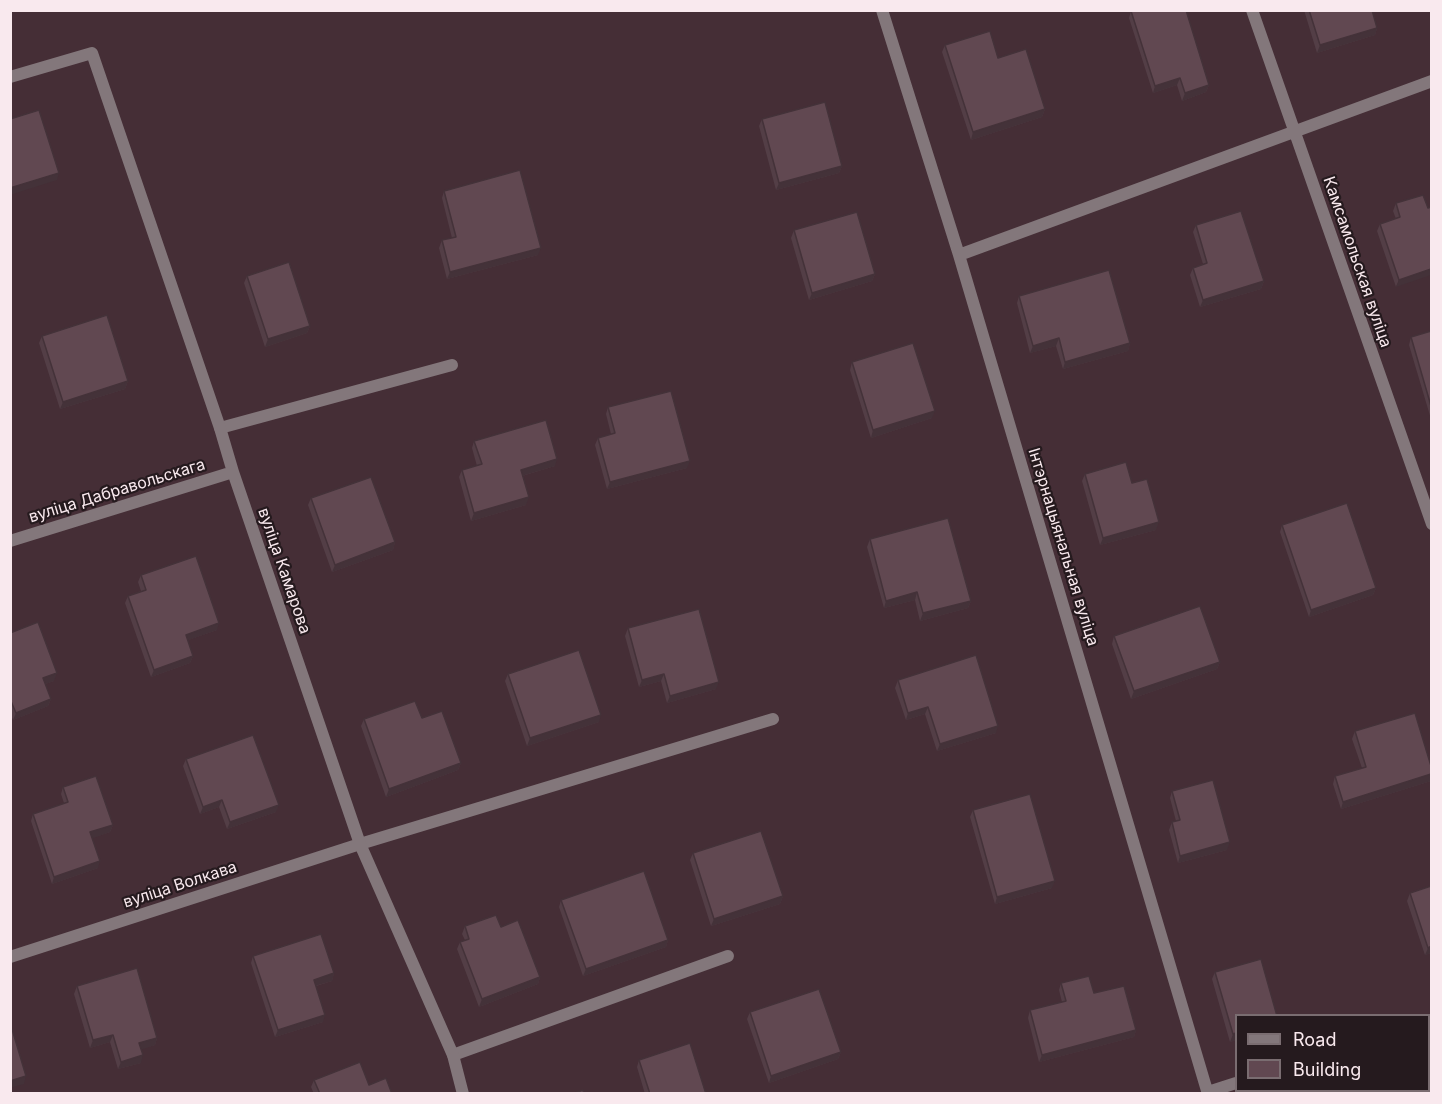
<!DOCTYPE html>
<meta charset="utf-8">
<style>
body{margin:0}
#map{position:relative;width:1442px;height:1104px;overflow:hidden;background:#452e36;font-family:Inter,sans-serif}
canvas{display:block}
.frame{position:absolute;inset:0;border:12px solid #f9e9ee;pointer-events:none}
.legend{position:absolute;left:1235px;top:1014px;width:195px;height:78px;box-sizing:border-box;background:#251a1e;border:2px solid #7a6d71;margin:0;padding:8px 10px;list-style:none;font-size:18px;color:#f9e9ee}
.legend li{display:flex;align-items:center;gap:12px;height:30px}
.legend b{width:30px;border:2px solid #7a6d71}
</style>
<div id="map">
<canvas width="1442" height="1104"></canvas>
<div class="frame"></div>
<ul class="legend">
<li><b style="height:8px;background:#83777b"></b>Road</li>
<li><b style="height:16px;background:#614851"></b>Building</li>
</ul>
</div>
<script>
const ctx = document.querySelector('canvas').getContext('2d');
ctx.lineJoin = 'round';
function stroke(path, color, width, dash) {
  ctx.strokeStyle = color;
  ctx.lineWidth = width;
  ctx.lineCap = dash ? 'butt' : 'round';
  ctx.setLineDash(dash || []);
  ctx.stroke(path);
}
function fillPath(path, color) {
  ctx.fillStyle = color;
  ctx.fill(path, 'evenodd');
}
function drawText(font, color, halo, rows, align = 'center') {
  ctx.font = font + ' Inter,sans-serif';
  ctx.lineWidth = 4.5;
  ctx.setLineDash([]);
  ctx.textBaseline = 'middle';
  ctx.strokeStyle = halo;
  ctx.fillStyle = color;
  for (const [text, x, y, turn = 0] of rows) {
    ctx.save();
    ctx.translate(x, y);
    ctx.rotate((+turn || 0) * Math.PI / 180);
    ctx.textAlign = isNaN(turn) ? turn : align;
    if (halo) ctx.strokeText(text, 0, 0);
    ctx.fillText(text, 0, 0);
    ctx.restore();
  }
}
const service = new Path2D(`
 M220,428L452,365
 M360,844L773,719
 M453,1055L728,956`);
const minor = new Path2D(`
 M882,10L959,255L1208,1094
 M1252,10L1432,524
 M10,77L92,53L220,428L233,472L360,844L453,1055L463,1094
 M959,255L1432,81
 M10,541L233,472
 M10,957L360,844
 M1428,1025L1432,1024
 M1208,1092L1236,1083`);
const wall = new Path2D(`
 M1304,10H1372L1377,28L1375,35L1317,53Z
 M1131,11L1209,85L1206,92L1182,101L1177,85L1153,93L1129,18Z
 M945,45L998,58L1045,109L1042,117L971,140L942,52Z
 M762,119L842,166L839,173L776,190L759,126Z
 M444,191L538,255L447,279L439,248L442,240L452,238L442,198Z
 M1396,203L1428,208L1396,287L1377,231L1380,224L1396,219L1393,211Z
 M1196,225L1264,281L1261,289L1200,307L1190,275L1193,268L1203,264L1193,232Z
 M794,230L875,274L872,281L809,300L791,238Z
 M247,276L310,326L307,333L265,347L244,283Z
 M1019,296L1130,343L1128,351L1063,369L1056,346L1030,353L1017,303Z
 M1431,331V419L1409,345L1411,337Z
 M42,336L128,381L125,389L60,409L39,343Z
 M852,362L932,418L871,438L850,370Z
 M608,407L687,468L607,489L595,445L598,438L611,434L606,414Z
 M474,441L555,466L522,476L526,505L471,521L459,477L462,470L477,466L472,448Z
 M1085,474L1132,483L1156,530L1100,545L1082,481Z
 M311,498L395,542L393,550L332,572L308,505Z
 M1282,525L1376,588L1373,595L1309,617L1280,532Z
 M870,539L971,601L968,608L920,621L915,600L884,608L867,547Z
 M141,575L217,630L188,640L193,656L190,663L151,677L125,603L128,596L141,591L138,582Z
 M628,628L716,689L667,703L661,681L639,687L625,636Z
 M10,633L54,681L45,684L51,699L48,706L13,720L10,713Z
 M1114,636L1220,662L1217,669L1131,699L1112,644Z
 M508,674L599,722L527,746L505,681Z
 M898,680L996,733L937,751L925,714L906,720L895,688Z
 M422,718L461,763L458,770L386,797L361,726L364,719Z
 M1355,731L1431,781L1341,809L1333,784L1335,776L1362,768L1352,739Z
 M186,759L276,812L227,829L219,807L200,814L183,766Z
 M63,787L113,825L110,832L92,838L98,868L52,884L31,821L33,814L64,803L61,794Z
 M1172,791L1227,850L1178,863L1169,830L1172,822L1176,821L1170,798Z
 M973,810L1052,888L995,904L970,817Z
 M693,853L783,896L780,904L711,926L690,860Z
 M1410,893L1431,953L1425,955L1407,901Z
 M561,900L668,940L666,947L583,976L559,907Z
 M465,926L501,927L540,977L538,984L479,1007L457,949L460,942L465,940L462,934Z
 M253,956L334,973L332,981L316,986L323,1022L275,1037L251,963Z
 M1215,972L1236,1040L1230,1042L1212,979Z
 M1061,983L1094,993L1136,1030L1134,1037L1039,1062L1028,1018L1030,1010L1062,1002L1059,990Z
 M77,986L157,1038L155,1045L141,1049V1063L118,1069L110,1042L90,1048L74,994Z
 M750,1012L841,1052L838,1059L769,1083L747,1019Z
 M639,1060L706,1094H645L637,1067Z
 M314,1080L369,1085L392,1094H314L311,1087Z`);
const shadedWall = new Path2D(`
 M1377,28L1375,35L1317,53L1320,45Z
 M1180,78L1177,85L1153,93L1155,86Z
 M1209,85L1206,92L1182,101L1185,93Z
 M1045,109L1042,117L971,140L973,132Z
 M842,166L839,173L776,190L779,183Z
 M59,173L57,180L10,195V188Z
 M541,248L538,255L447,279L450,272Z
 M1431,269V275L1396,287L1399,280Z
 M875,274L872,281L809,300L812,293Z
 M1264,281L1261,289L1200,307L1203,300Z
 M310,326L307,333L265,347L268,339Z
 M1059,338L1056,346L1030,353L1033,346Z
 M1130,343L1128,351L1063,369L1065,362Z
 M128,381L125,389L60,409L63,402Z
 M935,411L932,418L871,438L873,430Z
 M557,459L555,466L518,477L521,470Z
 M690,461L687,468L607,489L610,482Z
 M529,497L526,505L471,521L474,513Z
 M1159,522L1156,530L1100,545L1103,538Z
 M395,542L393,550L332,572L335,565Z
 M1376,588L1373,595L1309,617L1311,610Z
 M917,592L915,600L884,608L886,601Z
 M971,601L968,608L920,621L923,613Z
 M219,623L217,630L183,642L186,635Z
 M193,656L190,663L151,677L154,670Z
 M1220,662L1217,669L1131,699L1134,691Z
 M57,673L54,681L40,686L43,678Z
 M664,674L661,681L639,687L642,680Z
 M719,682L716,689L667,703L670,696Z
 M51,699L48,706L13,720L16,713Z
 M928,707L925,714L906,720L908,713Z
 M601,715L599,722L527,746L530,738Z
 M998,726L996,733L937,751L940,744Z
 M461,763L458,770L386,797L389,789Z
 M1431,774V781L1341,809L1343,802Z
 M222,800L219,807L200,814L203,807Z
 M279,805L276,812L227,829L230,822Z
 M113,825L110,832L88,840L90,832Z
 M1230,842L1227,850L1178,863L1180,856Z
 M100,861L98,868L52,884L54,877Z
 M1055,881L1052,888L995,904L997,897Z
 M783,896L780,904L711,926L714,919Z
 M668,940L666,947L583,976L586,969Z
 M1431,946V953L1425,955L1428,948Z
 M334,973L332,981L311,987L314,980Z
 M540,977L538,984L479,1007L482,999Z
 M325,1015L323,1022L275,1037L278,1030Z
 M1136,1030L1134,1037L1039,1062L1042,1055Z
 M1236,1033V1040L1230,1042L1233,1034Z
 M113,1035L110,1042L90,1048L93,1040Z
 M157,1038L155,1045L137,1051L139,1043Z
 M841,1052L838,1059L769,1083L771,1076Z
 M143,1055L141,1063L118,1069L121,1062Z
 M26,1076L24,1084L10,1088V1081Z`);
const building = new Path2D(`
 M1133,10H1186L1209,85L1185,93L1180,78L1155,86L1131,11Z
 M1309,10H1372L1377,28L1320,45Z
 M990,31L998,58L1026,49L1045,109L973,132L945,45Z
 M825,102L842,166L779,183L762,119Z
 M39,110L59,173L10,188V119Z
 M520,170L541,248L450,272L442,240L456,237L444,191Z
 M1423,195L1428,208L1431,207V269L1399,280L1380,224L1400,217L1396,203Z
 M1241,211L1264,281L1203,300L1193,268L1207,263L1196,225Z
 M857,212L875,274L812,293L794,230Z
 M289,262L310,326L268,339L247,276Z
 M1109,270L1130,343L1065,362L1059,338L1033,346L1019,296Z
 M107,315L128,381L63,402L42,336Z
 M1431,331V406L1411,337Z
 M913,343L935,411L873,430L852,362Z
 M671,391L690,461L610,482L598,438L615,433L608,407Z
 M546,420L557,459L521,470L529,497L474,513L462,470L482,464L474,441Z
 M1126,462L1132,483L1147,479L1159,522L1103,538L1085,474Z
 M371,477L395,542L335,565L311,498Z
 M1347,503L1376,588L1311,610L1282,525Z
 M948,518L971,601L923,613L917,592L886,601L870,539Z
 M196,556L219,623L186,635L193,656L154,670L128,596L146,590L141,575Z
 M1200,606L1220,662L1134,691L1114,636Z
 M699,609L719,682L670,696L664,674L642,680L628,628Z
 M38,622L57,673L43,678L51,699L16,713L10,699V633Z
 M579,650L601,715L530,738L508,674Z
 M976,655L998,726L940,744L928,707L908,713L898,680Z
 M415,701L422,718L442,711L461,763L389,789L364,719Z
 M1415,713L1431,766V774L1343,802L1335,776L1366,767L1355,731Z
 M253,735L279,805L230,822L222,800L203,807L186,759Z
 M96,776L113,825L90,832L100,861L54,877L33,814L68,802L63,787Z
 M1213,780L1230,842L1180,856L1172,822L1180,820L1172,791Z
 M1030,794L1055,881L997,897L973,810Z
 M761,831L783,896L714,919L693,853Z
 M644,871L668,940L586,969L561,900Z
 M1431,886V946L1428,948L1410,893Z
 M496,915L501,927L518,920L540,977L482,999L460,942L469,939L465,926Z
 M321,934L334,973L314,980L325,1015L278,1030L253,956Z
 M1261,959L1277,1016H1236V1033L1233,1034L1215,972Z
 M137,968L157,1038L139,1043L143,1055L121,1062L113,1035L93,1040L77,986Z
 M1089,976L1094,993L1124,986L1136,1030L1042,1055L1030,1010L1066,1001L1061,983Z
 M819,989L841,1052L771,1076L750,1012Z
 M12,1029L26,1076L10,1081V1030Z
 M690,1043L706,1094H650L639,1060Z
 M360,1062L369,1085L386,1078L392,1094H320L314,1080Z
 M583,1090L584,1094H572Z`);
const streetNames = [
 ["Камсамольская вуліца",1357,262,71],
 ["вуліца Дабравольскага",117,491,-17],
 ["Інтэрнацыянальная вуліца",1063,547,73],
 ["вуліца Камарова",284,571,71],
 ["вуліца Волкава",180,885,-18]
];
stroke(service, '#83777b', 12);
stroke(minor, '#83777b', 12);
fillPath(wall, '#533e46');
fillPath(shadedWall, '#443239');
fillPath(building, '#614851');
stroke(building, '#443239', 1.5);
drawText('16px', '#f9e9ee', '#251a1e', streetNames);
</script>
